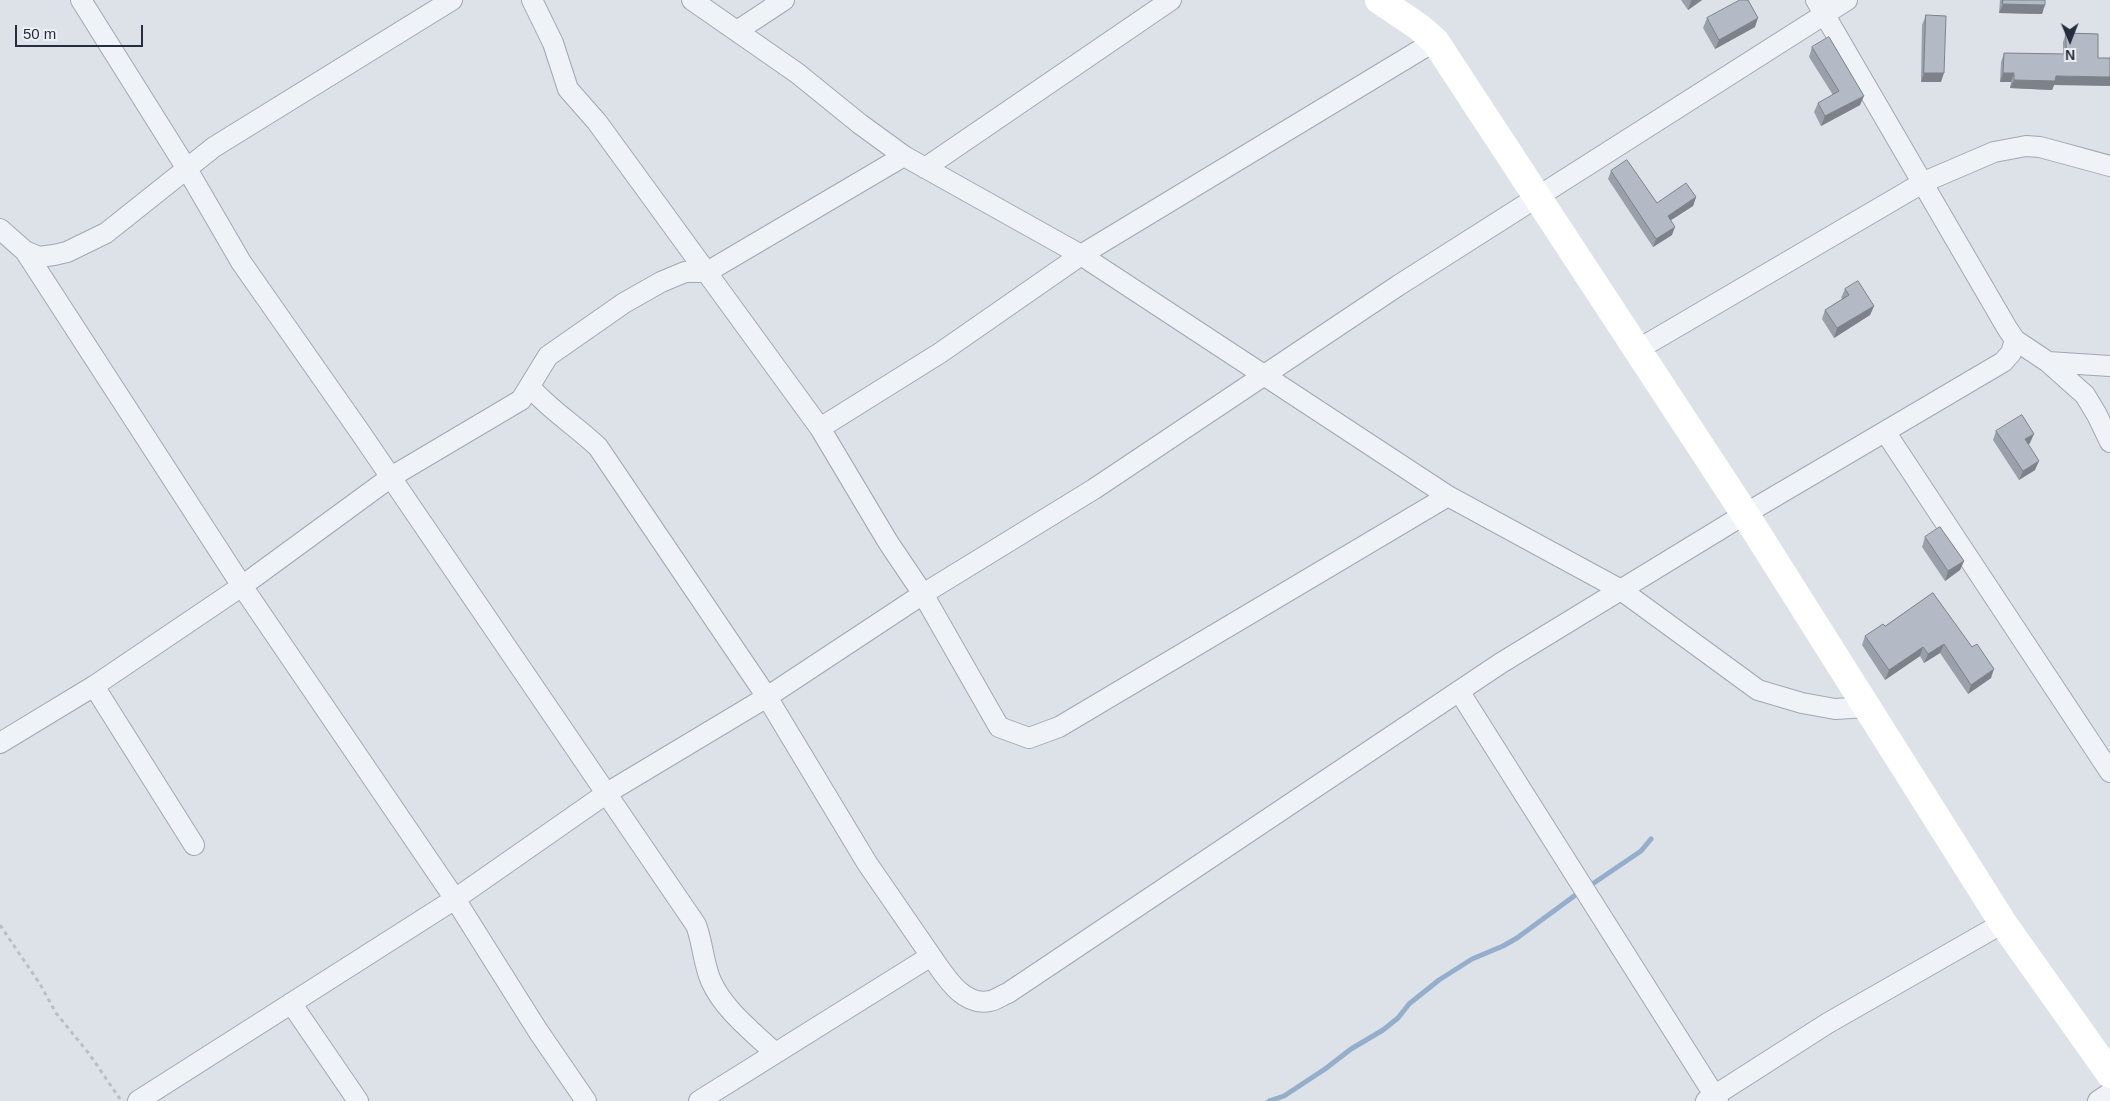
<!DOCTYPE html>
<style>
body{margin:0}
#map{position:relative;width:2110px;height:1101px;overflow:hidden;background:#dde1e8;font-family:Helvetica,sans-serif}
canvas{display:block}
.north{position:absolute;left:2045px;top:15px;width:50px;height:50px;-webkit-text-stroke:4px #ecf0f5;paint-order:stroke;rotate:179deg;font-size:14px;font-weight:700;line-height:20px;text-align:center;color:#252e3f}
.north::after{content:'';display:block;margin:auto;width:18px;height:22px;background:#252e3f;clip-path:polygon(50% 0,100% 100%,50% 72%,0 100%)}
.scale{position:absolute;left:15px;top:25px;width:128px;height:22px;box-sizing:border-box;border:2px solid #252e3f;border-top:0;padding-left:6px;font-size:15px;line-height:18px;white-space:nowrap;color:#252e3f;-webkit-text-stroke:4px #ecf0f5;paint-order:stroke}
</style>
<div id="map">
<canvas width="2110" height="1101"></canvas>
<div class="north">N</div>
<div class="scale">50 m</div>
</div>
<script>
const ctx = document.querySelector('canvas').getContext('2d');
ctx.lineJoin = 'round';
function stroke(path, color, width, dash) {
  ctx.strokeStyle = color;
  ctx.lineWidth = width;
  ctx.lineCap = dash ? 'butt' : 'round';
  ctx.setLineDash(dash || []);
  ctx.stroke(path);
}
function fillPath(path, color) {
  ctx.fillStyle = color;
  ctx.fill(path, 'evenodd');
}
const stream = new Path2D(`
 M1588,887L1641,851L1651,839
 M1269,1101L1284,1096L1325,1069L1351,1049L1383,1030L1398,1018L1409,1004L1439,980L1472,959L1503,946L1517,938L1581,891`);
const path = new Path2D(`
 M0,925L40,984L56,1013L90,1055L120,1099`);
const minor = new Path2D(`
 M81,0L187,169L241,262L360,432L696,925C703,943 703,963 711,981C724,1010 752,1031 775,1053
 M532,0L553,43L568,89L597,122L820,428L888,542L923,594L999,727L1029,738L1059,727L1448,496
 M692,0L797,73L860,124L904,156L1081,255L1448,496L1621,590L1758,690L1802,703L1835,709L1868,707
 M1816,0L2007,328L2015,340L2048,362L2085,395L2097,415L2110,442
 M737,31L784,0
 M925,168L1171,0
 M0,229L25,251L39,257L54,255L67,252L106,233L214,147L452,0
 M25,251L242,586L391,477L521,400L548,356L624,303L661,282L685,272H707L904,156
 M1637,350L1924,182L1994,152L2026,146L2040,147L2110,166
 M2048,362L2110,366
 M530,387C550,410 576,426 598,447L767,697L867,863L931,956L699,1101
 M820,428L940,353L1081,255L1435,41
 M1886,433L2110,772
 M94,686L194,845
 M1459,691L1718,1101
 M0,743L94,686L242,586L455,899L538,1031L586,1101
 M931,956C944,974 962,1007 990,1001C996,1000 1002,995 1008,993L1501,663L1745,514L2003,362L2011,353L2015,340
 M291,1003L358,1101
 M138,1101L455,899L607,793L767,697L923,594L1094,489L1399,285L1847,0
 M1706,1101L1828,1023L2003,923
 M2098,1101L2110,1093`);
const secondary = new Path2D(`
 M1379,0L1419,27L1435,41L1745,514L2003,923L2110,1074`);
const wall = new Path2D(`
 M1681,0H1702L1688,10Z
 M2000,0H2045L2042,14L1999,13Z
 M1926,15L1941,82H1921L1922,25Z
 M1707,18L1755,27L1715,49L1703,28Z
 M2066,33L2098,34L2054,85L2052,90L2010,88L2011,82H2000L2001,62L2004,53L2063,54V42Z
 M1812,47L1860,105L1821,126L1814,112L1818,103L1833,95L1809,57Z
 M1611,171L1657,203L1696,197L1693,206L1671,220L1672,235L1653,247L1608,179Z
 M1845,289L1874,306L1870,315L1834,338L1822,319L1825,310L1842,299L1841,298Z
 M1996,431L2030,443L2028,444L2035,470L2019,480L1993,440Z
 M1925,537L1964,561L1960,570L1945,581L1922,547Z
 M1933,593L1991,678L1968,694L1940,653L1924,663L1920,656L1885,680L1862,645L1865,636L1885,626Z`);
const shadedWall = new Path2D(`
 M1692,0H1702L1688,10L1691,1Z
 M2003,4L2045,5L2042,14L1999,13Z
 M1758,18L1755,27L1715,49L1719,40Z
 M1924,73H1944L1941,82H1921Z
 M2003,73H2014L2011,82H2000Z
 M2056,76L2110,77V86L2054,85L2052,90L2010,88L2014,80Z
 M1864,96L1860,105L1821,126L1825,116Z
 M1696,197L1693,206L1665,224L1668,216Z
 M1675,227L1672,235L1653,247L1656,239Z
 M1874,306L1870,315L1834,338L1837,328Z
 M2034,434L2030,443L2022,449L2025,439Z
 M2039,461L2035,470L2019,480L2023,471Z
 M1964,561L1960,570L1945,581L1948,571Z
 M1944,644L1940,653L1924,663L1928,654Z
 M1923,647L1920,656L1885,680L1889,670Z
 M1994,669L1991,678L1968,694L1971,685Z`);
const building = new Path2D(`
 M1740,0H1748L1758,18L1719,40L1707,18Z
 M2003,0H2045V5L2003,4Z
 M1926,15L1946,16L1944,73H1924Z
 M2066,33L2098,34V58H2110V77L2056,76L2055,81L2014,80V73H2003L2004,53L2066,54Z
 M1829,37L1864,96L1825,116L1818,103L1839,91L1812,47Z
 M1627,160L1657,203L1686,183L1696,197L1668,216L1675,227L1656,239L1611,171Z
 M1858,281L1874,306L1837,328L1825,310L1849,295L1845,289Z
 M2022,415L2034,434L2025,439L2039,461L2023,471L1996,431Z
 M1940,527L1964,561L1948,571L1925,537Z
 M1933,593L1972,647L1977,644L1994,669L1971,685L1944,644L1928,654L1923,647L1889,670L1865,636L1883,624L1885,626Z`);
stroke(stream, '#94aecb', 5);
stroke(minor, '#a2a8b2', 22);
stroke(path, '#babfc6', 3, [4, 4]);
stroke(minor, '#eff2f6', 20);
stroke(secondary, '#fff', 28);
fillPath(wall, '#9aa0a9');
fillPath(shadedWall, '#7d828a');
fillPath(building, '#b3bac5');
stroke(building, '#7d828a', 1);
</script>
